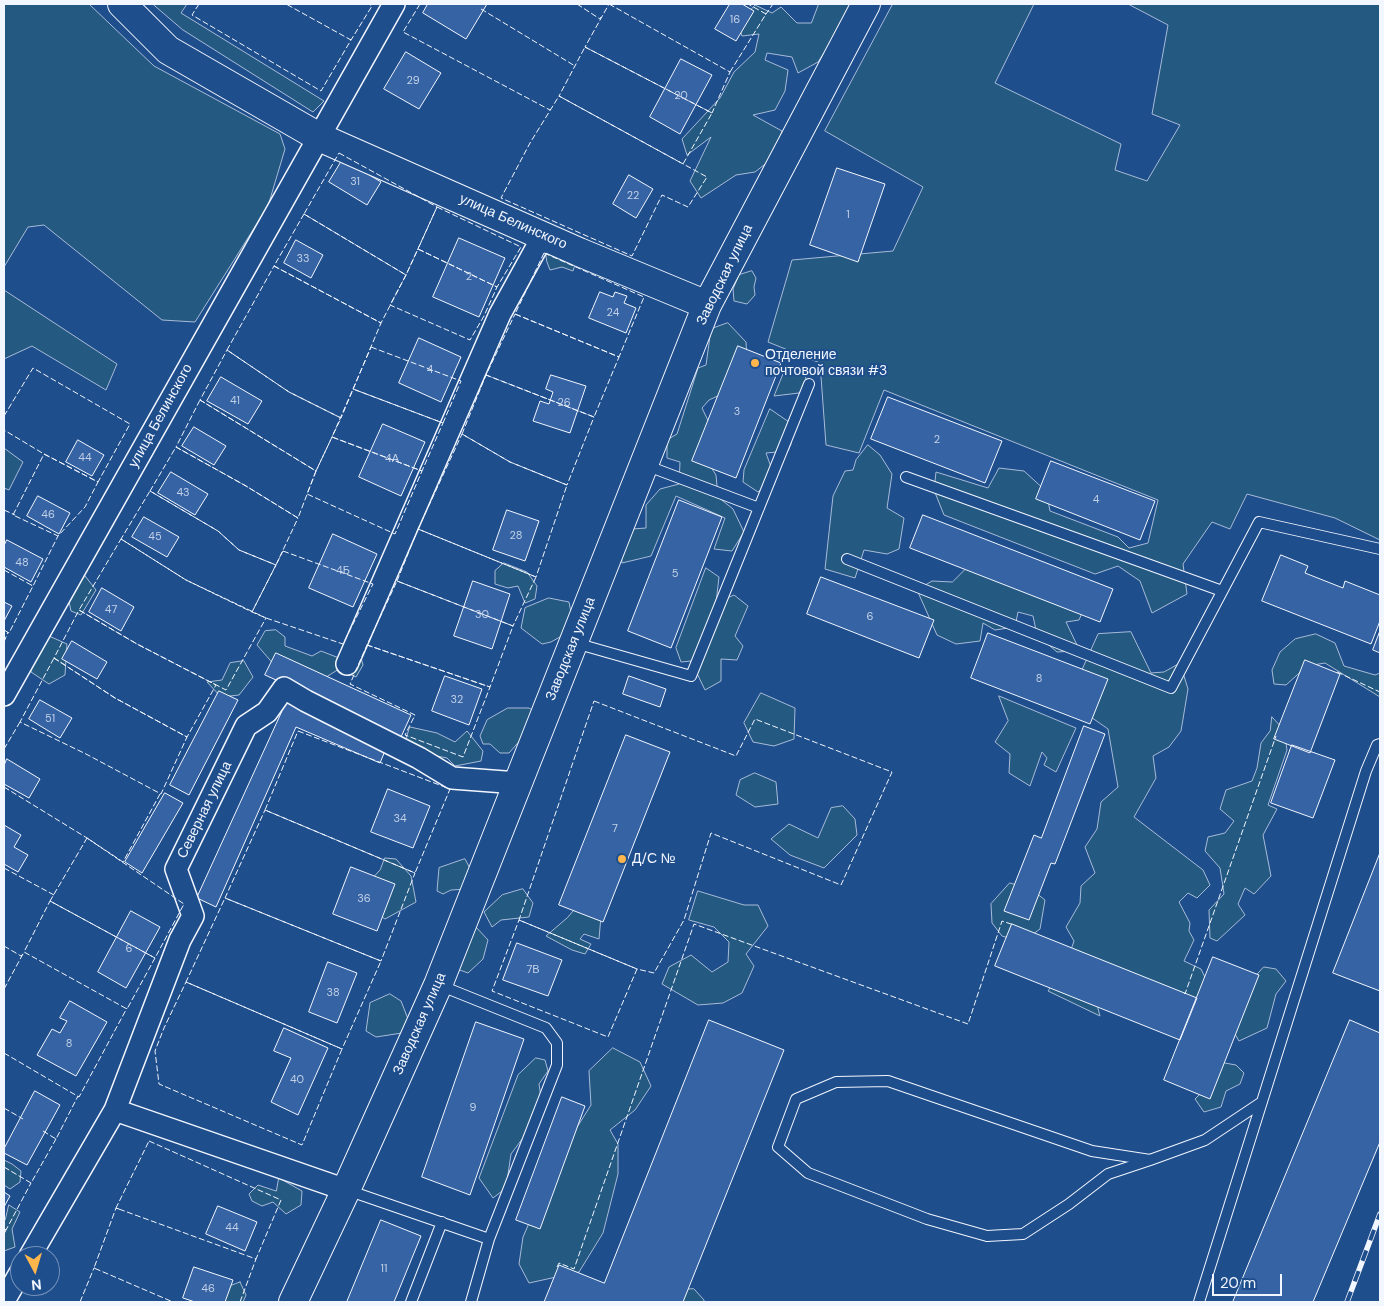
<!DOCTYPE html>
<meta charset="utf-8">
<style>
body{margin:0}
#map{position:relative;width:1384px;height:1306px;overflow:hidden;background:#1f4e8c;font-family:"DM Sans",sans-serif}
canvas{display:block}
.frame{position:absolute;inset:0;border:5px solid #f2f6ff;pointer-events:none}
.north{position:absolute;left:10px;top:1246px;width:50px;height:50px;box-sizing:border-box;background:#1f4e8c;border:1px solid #7391ba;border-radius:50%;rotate:174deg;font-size:14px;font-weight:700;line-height:20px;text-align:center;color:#f2f6ff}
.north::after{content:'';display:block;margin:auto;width:18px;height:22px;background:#ffb74d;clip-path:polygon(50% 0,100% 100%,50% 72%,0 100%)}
.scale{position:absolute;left:1212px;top:1274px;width:70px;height:22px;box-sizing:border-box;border:2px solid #f2f6ff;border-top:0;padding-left:6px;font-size:15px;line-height:18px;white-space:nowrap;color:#f2f6ff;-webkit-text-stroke:4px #1f4e8c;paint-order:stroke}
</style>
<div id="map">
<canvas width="1384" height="1306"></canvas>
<div class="frame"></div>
<div class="north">N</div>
<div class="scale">20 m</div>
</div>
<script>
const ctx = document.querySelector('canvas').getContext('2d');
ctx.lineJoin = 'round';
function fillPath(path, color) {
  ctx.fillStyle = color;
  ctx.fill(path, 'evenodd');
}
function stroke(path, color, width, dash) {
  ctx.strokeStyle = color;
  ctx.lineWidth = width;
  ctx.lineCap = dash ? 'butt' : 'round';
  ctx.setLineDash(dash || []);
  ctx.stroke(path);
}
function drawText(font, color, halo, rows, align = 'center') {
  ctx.font = font + ' "DM Sans",sans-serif';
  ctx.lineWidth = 4;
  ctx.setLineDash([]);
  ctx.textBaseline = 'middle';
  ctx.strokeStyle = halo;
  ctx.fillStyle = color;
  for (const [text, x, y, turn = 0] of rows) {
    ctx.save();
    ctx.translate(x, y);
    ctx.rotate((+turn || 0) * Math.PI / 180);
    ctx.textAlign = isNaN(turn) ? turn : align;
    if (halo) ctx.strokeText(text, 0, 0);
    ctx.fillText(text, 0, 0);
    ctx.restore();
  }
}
const green = new Path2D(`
 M4,4H89L154,66L280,134L285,149L268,206L195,322L162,320L44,225L28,227L4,267Z
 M153,4H187L181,13L324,101L313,112L183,30Z
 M819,4H849L853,9L818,62L798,73L792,57L767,53L765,60L788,70L785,91L775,110L753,115L782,131L773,158L755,172L736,175L701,198L690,181L711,137L687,155L682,139L720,98L734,72L755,52L759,34L742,36L738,24L755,5L772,13L781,7L797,23H811Z
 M893,4H1034L995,83L1121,144L1115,170L1147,181L1180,125L1152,114L1168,25L1128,4H1380V540L1335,518L1247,494L1230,529L1212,522L1183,564L1187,594L1152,613L1140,581L1118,566L1095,574L944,515L934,490L936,472L988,488L999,468L1024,471L1046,491L1050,511L1118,537L1129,548L1148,543L1158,500L884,390L859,453L826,445L820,363L768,342L792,260L893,251L923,187L825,131Z
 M545,248L576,261L573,271L562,267L550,270L547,262Z
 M752,271L756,278L754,287L755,295L747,304L734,301L733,289L739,275Z
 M4,290L117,364L106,390L32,346L4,359Z
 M728,323L746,342L747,359L724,393L709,400L702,408L713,431L704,456L716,475L718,497L733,509L744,532L732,551L714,549L725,518L676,496L651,556L622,563L620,542L632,529L646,528V505L660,489L679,484L680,462L667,458V440L677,434L698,368L706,365L711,329Z
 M803,367L807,383L799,393L774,396L785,369Z
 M770,409L789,422L791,444L788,451L766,453L771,467L764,487L758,492L743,482L744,470Z
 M868,445L880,455L892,474L887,508L904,518L899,549L887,554L864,550L855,578L825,569L833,496L845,471L853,470L856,460Z
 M4,448L23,462L9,490L4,488Z
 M504,563L527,572L537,586L535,599L525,603L518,586L508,588L495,584V571Z
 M971,564L1085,606L1079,620L1066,622L1077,645L1074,651L1057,652L1037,635L1033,616L1018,612L1015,627L995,630L983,623L980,641L956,644L937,635L917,590L932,581L952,582Z
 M706,568L719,577L716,603L734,595L748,606L735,636L743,646L737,660L721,659V681L705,690L691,661L681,662L676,648Z
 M82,572L96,590L81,615L71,611L68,597Z
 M549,598L569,602L574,629L551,642L542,644L521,628L525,608Z
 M276,630L285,637V646L312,656L321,651L339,658L360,654L363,665L356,677L339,669L323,679L275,682L283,671L276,667L257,645L265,631Z
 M1131,632L1151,673L1164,672L1180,663L1188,689L1181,731L1169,747L1153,756L1156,778L1134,817L1203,870L1210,885L1197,898L1188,893L1179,902L1190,923L1189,931L1194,940L1184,961L1201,969L1209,986L1202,1003L1091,983L1100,1016L1048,991L1066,964L1074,941L1066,927L1080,903L1081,886L1095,873L1085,847L1097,829L1101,802L1118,787L1108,729L1088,715L1080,674L1098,634Z
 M1316,634L1335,643L1344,666L1375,675L1380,673V697L1325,663L1307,666L1286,685L1274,684L1272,670L1280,652L1295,639Z
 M49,636L67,644L65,675L49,684L31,672V655Z
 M244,661L253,677L239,695L221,697L207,682L222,680L230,663Z
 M761,693L795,708L794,739L774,746L753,742L744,723Z
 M999,696L1076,728L1056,772L1044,765L1047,758L1042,752L1030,786L1009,773L1010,754L995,742L1008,721Z
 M508,708H529L537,713L530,729L509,753H500L490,744H483L480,736L487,720Z
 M1272,717L1284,730L1287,750L1268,805L1277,809L1263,835L1271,876L1254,894L1245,888L1238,904L1245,915L1217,941L1210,938L1209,910L1224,894L1220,868L1205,851L1208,837L1225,833L1234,821L1220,809L1226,790L1252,781L1257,768L1261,743L1270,731Z
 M410,727L437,733L455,742L467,731L483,751L481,761L455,766L447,758L432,755L406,740Z
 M755,773L776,782L778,804L755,807L736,795L740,780Z
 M843,806L855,819L857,835L824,868L790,855L771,839L789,824L818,838L831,808Z
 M385,858L396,859L411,876L416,902L385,919L374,912L369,882L380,870Z
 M465,859L473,874L468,889L451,890L443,894L437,891L439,868Z
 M1010,883L1031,889L1045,900L1040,929L1022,942L1002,936L992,923L991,904Z
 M523,889L533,903L529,917L501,920L492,927L484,912L502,895Z
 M698,891L744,905H758L768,926L746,954L754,966L742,993L723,1003L698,1005L662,984L669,967L691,955L712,972L728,962L729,942L714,927L689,920Z
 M577,907L601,916L599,939L584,934L580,939L591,944L585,954L572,950L546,936L567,918Z
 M475,926L488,940L483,959L468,973L457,969Z
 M1264,967L1276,969L1286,981L1276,994L1267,1028L1239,1041L1232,1029L1251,981Z
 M390,994L401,1001L410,1024L402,1033L376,1037L366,1031L370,1003Z
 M613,1048L640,1062L651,1086L635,1110L610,1130L618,1144V1174L603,1233L579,1272L529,1283L519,1264L523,1237L557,1159L591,1105L589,1071Z
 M536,1058L545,1060L548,1071L539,1084L543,1111L511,1154L506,1188L493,1198L479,1178L518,1075Z
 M1219,1062L1236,1065L1244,1073L1240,1084L1226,1091L1221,1107L1204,1112L1195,1099L1209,1085Z
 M4,1160L12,1164L21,1171L20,1182L10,1189L4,1185Z
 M279,1178L302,1191L301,1205L286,1214L273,1202L262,1206L252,1201L249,1194L258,1185L276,1191Z
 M9,1205L20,1212L12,1229L15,1247L4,1251V1221L5,1220Z
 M240,1282L246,1295L243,1302H216C223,1288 226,1287 240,1282Z
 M694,1289L704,1300V1302H666L674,1290Z`);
const building = new Path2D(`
 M428,4H487L466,39L423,13Z
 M730,4H742L754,11L736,41L715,29Z
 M406,52L441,73L419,109L384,89Z
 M681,59L712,75L680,134L650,117Z
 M343,159L381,182L367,205L329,182Z
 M837,168L885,184L858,262L810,245Z
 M629,175L653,189L636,218L613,204Z
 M459,238L505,258L479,317L433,297Z
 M296,240L323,255L311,278L284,263Z
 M600,292L613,297L615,292L627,296L624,303L636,308L626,333L589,318Z
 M419,338L461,357L441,402L399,383Z
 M738,346L781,363L736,478L692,461Z
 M551,375L586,386L570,433L533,421L540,401L549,404L553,392L546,389Z
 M221,377L262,401L248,424L207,401Z
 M888,397L1002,441L985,483L871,439Z
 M383,424L425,442L401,496L359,477Z
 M194,427L226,446L214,465L182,446Z
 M78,440L104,455L92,476L66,462Z
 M1051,461L1155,501L1140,540L1036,499Z
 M171,472L208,494L195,515L158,493Z
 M38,496L70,513L59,534L27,516Z
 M679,500L722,517L671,648L628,631Z
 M507,510L539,521L525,561L493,550Z
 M923,515L1113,589L1100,622L910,548Z
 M144,517L179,537L167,557L132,537Z
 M333,534L377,554L353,607L309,588Z
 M7,540L43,559L31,582L4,567V546Z
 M1281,555L1308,566L1305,573L1343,588L1345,581L1380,595V621L1371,644L1262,601Z
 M821,577L934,620L919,658L807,614Z
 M473,581L510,594L492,649L454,636Z
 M102,588L134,607L121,631L89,612Z
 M4,602L12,606L4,621Z
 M1380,631V653L1373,650Z
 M988,633L1108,679L1090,724L971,678Z
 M72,641L107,662L97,679L62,659Z
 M276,653L411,715L401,737L265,675Z
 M1305,660L1340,674L1310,753L1274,739Z
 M445,676L482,689L469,725L432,711Z
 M629,676L666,689L660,707L623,694Z
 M219,691L238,700L189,795L170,785Z
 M40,700L72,718L60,738L29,719Z
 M287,701L387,746L380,763L296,727L216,907L197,898Z
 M1084,726L1105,734L1055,864L1051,863L1029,920L1004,911L1034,835L1041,838Z
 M626,735L670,752L603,922L559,905Z
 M1292,745L1335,760L1313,818L1271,803Z
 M7,759L40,779L29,798L4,784V766Z
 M388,789L430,806L413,848L371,832Z
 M165,793L183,803L142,873L125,862Z
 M4,825L21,835L14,847L28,855L18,872L4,864Z
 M1380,853V991L1333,973Z
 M351,867L395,884L377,931L333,914Z
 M131,911L160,927L126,988L98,972Z
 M1012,924L1197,998L1180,1040L995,966Z
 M517,943L562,960L548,996L503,980Z
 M1213,957L1259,975L1210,1099L1164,1080Z
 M328,962L357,973L337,1023L309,1012Z
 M70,1001L107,1022L76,1076L37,1055L52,1029L60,1033L67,1021L60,1018Z
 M709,1020L784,1050L683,1302H544L559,1265L604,1283Z
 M1350,1020L1380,1033V1142L1313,1302H1233Z
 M476,1022L524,1039L470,1195L422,1177Z
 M284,1028L328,1048L298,1115L271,1102L291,1058L274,1051Z
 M35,1091L60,1105L27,1165L4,1153V1149Z
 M562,1097L585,1106L540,1229L516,1220Z
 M4,1192L10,1196L4,1207Z
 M218,1206L257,1222L245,1251L206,1234Z
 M381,1220L421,1236L394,1302H347Z
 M194,1267L233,1280L225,1302H195L183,1298Z`);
const lane = new Path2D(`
 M645,465L759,508
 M906,477L1222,591
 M847,559L1171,688L1259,522L1380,549
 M575,643L691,676L809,384
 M1150,1160L1108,1174L1069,1204L1023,1234L987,1236L927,1219L808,1173L778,1147L796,1099L836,1082L888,1081L1092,1151L1150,1160L1205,1140L1262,1102
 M347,1190L489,1239L557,1065V1043L546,1028L439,985
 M411,1302L442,1222
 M471,1302L489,1239
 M1199,1302L1366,771L1377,745L1380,744`);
const street = new Path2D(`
 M347,664L500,314L543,236
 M4,695L394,4
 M115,1110L346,1190
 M30,1256L115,1110L180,940L193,916L176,869L246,726L267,712L284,688L306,701L419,758L452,778L518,783
 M4,1301L20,1273`);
const secondary = new Path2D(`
 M122,4L168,50L319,137L579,252L707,305
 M293,1302L346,1190L438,985L707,305L866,4`);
const rail = new Path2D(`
 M1347,1302L1380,1214`);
const fence = new Path2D(`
 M199,4L192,15L321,91L351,40L286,4
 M420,4L403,32L550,110L551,109
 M577,4L600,19L601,17
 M609,4L730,72L712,113L585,47Z
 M481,9L575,66
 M765,14H766L773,4
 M350,39L351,40L372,6L369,4
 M585,47L712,113L683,164L559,96Z
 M730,72L766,14L748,4
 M559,96L707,177L688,207L662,195L632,256L501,198L530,143Z
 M339,153L437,207L406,275L304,214Z
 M437,207L521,247L497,287L418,249Z
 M304,214L406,275L381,323L274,266Z
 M418,249L497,287L484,316L470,340L390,305L406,275Z
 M544,253L644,297L619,357L515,314Z
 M274,266L381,323L341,418L289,392L227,350Z
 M515,314L619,357L594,417L486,375Z
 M371,347L461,381L443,423L353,389Z
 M227,350L289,392L341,418L316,471L200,400Z
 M486,375L594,417L567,485L510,462L462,434Z
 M353,389L443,423L422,471L332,437Z
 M200,400L316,471L298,518L246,486L176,447Z
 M4,416L33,368L130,424L98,482L44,454L4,430
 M462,434L510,462L567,485L536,577L418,529Z
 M332,437L422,471L395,534L307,494L316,471Z
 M176,447L246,486L298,518L276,565L239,550L218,531L150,491Z
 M44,454L98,482L85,507L58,536L13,515Z
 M150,491L218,531L239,550L276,565L252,612L186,580L121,539Z
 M4,510L15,515
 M418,529L536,577L513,626L397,581Z
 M121,539L186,580L266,618L226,690L137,644L79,610Z
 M283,551L373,584L343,644L266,618L252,612Z
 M4,570L33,586L58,536
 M397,581L513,626L490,687L367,645Z
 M79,610L137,644L216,685L187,737L115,698L54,658Z
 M4,630L9,633L33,586L31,585
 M4,642L8,632
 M367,645L490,687L463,757L405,735L415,715L350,684Z
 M54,658L115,698L187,737L161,794L86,754L20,722Z
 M1337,672L1380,692
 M594,701L736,756L755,719L892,772L841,885L711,833L684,920L654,973L637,969L519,920Z
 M298,731L450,789L415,873L265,810Z
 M4,749L20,722
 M4,787L87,838L123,862L160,794
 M265,810L415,873L381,961L225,898Z
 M87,838L184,904L155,958L50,901Z
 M4,868L54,895
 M225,898L381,961L342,1049L186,982Z
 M50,901L155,958L127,1009L24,952Z
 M519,920L637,969L608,1037L492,991Z
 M4,946L21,956L23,954
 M186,982L342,1049L302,1145L159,1084L155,1051L164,1028Z
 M4,989L24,952
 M1184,993L1185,994L1276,736
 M4,1053L79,1097L127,1008
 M4,1108L23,1119
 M43,1131L56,1139L78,1096
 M149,1141L281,1200L256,1259L116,1208Z
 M4,1167L31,1183L56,1139L55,1138
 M119,1209L116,1208L94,1268L173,1302
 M4,1234L6,1230L4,1228L6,1230L31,1183
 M557,1267L559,1263L574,1269L694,924L968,1024L1002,921L1014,925
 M80,1302L94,1268H95
 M240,1302L256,1259H255`);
const markers = [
 [755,363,5,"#ffb74d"],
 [622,859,5,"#ffb74d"]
];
const numberNames = [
 ["16",735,20],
 ["29",413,81],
 ["20",681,96],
 ["31",355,182],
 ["22",633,196],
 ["1",848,215],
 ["33",303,259],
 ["2",469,277],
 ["24",613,313],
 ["4",430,370],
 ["41",235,401],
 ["26",564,403],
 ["3",737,412],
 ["2",937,440],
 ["44",85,458],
 ["4А",392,459],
 ["43",183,493],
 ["4",1096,500],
 ["46",48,515],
 ["28",516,536],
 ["45",155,537],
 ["48",22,563],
 ["4Б",343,571],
 ["5",675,574],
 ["47",111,610],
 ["30",482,615],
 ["6",870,617],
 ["8",1039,679],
 ["32",457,700],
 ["51",50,719],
 ["34",400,819],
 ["7",615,829],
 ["36",364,899],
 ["6",129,949],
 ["7В",533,970],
 ["38",333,993],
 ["8",69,1044],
 ["40",297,1080],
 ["9",473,1108],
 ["44",232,1228],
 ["11",384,1269],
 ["46",208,1289]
];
const streetNames = [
 ["улица Белинского",513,222,24],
 ["Заводская улица",725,275,-64],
 ["улица Белинского",161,416,-61],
 ["Заводская улица",571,649,-68],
 ["Северная улица",205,810,-64],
 ["Заводская улица",420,1024,-66]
];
const poiNames = [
 ["Отделение",765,355],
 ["почтовой связи #3",765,371],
 ["Д/С №",632,859]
];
fillPath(green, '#245a82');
stroke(green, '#a8bbd7', 1);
fillPath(building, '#3563a3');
stroke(building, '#f2f6ff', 1);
stroke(lane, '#f2f6ff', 12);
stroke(street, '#f2f6ff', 24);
stroke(secondary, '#f2f6ff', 30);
stroke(lane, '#1f4e8c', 10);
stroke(street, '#1f4e8c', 21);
stroke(secondary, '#1f4e8c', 28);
stroke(rail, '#f2f6ff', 5.5);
stroke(rail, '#1f4e8c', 4, [11]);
stroke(fence, '#f2f6ff', 1, [6, 2.5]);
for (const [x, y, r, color] of markers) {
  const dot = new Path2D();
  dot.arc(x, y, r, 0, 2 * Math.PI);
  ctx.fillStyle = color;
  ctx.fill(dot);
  stroke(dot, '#1f4e8c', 2);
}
drawText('11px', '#c3d1e8', null, numberNames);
drawText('14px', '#f2f6ff', '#1f4e8c', streetNames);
drawText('14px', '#f2f6ff', '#1f4e8c', poiNames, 'left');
</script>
